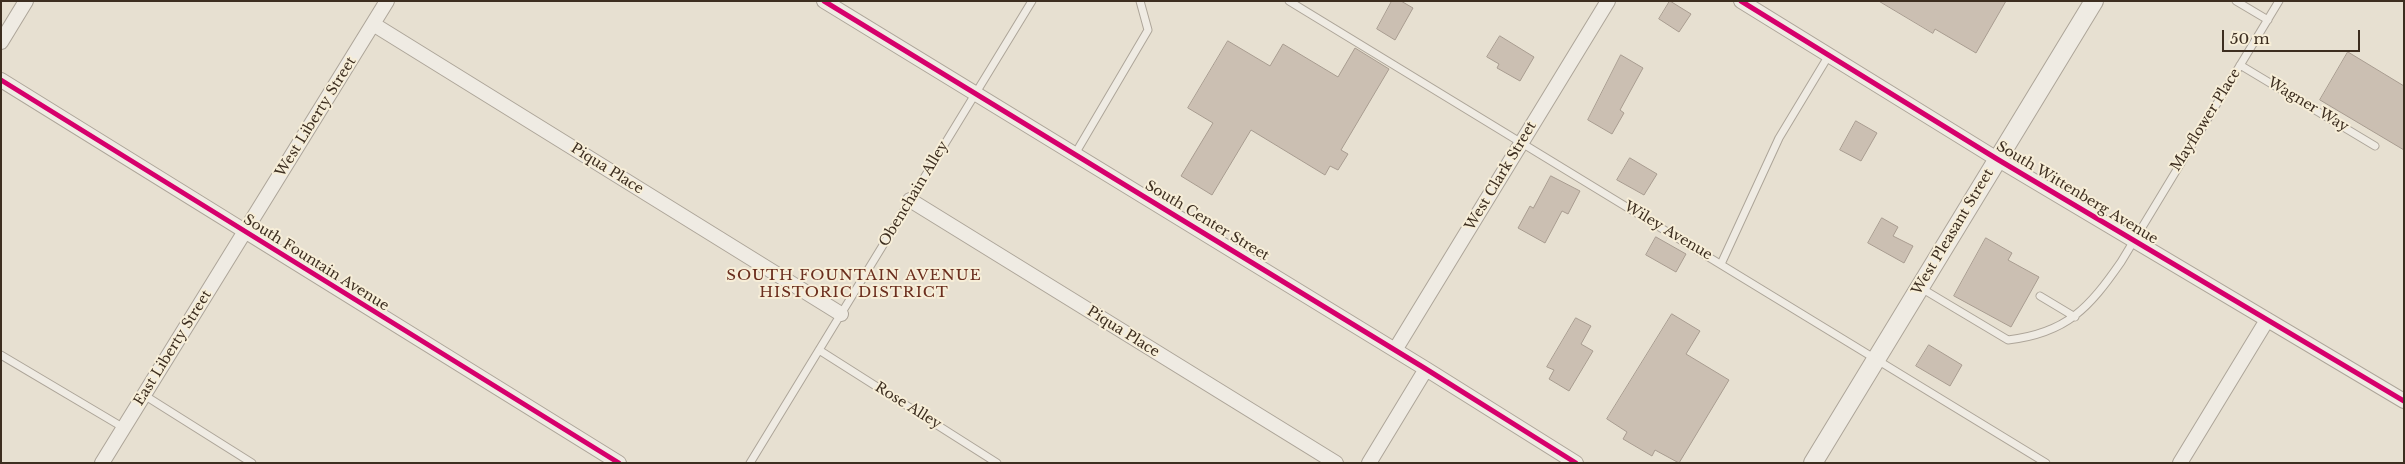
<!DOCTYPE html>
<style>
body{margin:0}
#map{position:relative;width:2405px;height:464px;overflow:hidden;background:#e7e0d1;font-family:"Libre Baskerville",serif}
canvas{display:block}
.frame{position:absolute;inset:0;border:2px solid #3d2e20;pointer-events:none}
.scale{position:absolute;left:2222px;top:30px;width:138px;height:22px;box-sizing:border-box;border:2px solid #3d2e20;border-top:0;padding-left:6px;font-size:15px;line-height:18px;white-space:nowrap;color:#3d2e20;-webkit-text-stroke:4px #f7eed8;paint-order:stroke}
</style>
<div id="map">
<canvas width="2405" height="464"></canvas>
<div class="frame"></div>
<div class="scale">50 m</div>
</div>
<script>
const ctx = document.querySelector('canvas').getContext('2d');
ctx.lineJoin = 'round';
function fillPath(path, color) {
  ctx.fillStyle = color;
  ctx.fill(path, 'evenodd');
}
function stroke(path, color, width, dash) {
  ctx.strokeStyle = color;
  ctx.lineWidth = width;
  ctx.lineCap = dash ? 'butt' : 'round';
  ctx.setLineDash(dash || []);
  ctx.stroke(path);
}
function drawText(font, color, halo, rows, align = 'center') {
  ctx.font = font + ' "Libre Baskerville",serif';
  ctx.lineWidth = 4;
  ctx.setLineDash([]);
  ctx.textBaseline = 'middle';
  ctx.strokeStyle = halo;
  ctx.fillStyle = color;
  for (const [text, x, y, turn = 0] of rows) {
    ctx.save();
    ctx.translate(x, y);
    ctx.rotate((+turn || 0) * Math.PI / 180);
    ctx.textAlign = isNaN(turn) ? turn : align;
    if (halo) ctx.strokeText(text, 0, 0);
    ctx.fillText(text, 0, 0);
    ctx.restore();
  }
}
const building = new Path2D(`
 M1392,1H1401L1413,8L1395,40L1377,29Z
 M1670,1L1691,14L1679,32L1659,19Z
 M1879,1H2006L1976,53L1935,29L1933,33Z
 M1500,36L1534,57L1520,81L1497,68L1499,64L1487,57Z
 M1228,41L1270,66L1283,44L1338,77L1355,48L1389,69L1341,150L1348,154L1338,170L1330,166L1325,175L1251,130L1212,195L1181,176L1213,123L1188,108Z
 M2348,52L2404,86V150L2320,100Z
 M1621,55L1643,68L1620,110L1624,113L1612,134L1588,120Z
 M1856,121L1877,133L1861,161L1840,150Z
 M1630,158L1657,174L1644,195L1617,180Z
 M1551,176L1580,191L1568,214L1562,211L1545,243L1518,228L1530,206L1533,208Z
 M1882,218L1898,227L1893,236L1913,246L1904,263L1868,243Z
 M1656,237L1686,254L1676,272L1646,255Z
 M1986,238L2012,253L2008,260L2039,277L2011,327L1954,296Z
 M1672,314L1700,331L1686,354L1729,380L1679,463L1655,450L1652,456L1623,439L1627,432L1607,419Z
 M1576,318L1591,326L1581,344L1593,351L1569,391L1549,379L1554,370L1547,367Z
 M1929,345L1962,365L1950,386L1916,366Z`);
const service = new Path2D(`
 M1289,1L2046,463
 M2236,1L2268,20
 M2240,65L2375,146
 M1075,154L1148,30L1140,1
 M1721,264L1779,138L1829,55
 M1921,288L2008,340C2067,333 2089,308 2121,262L2279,1
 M2040,296L2075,317
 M819,350L997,463
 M1,355L124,428
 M144,395L252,463
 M750,463L1032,1`);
const minor = new Path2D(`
 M824,1L1426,369L1576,463
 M1741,1L1997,159L2404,401
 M373,24L841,314
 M1,42L26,1
 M1,80L619,463
 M910,200L1336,463
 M1395,350L1608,1
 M102,463L387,1
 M1369,463L1426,369
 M2180,463L2267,320`);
const tertiary = new Path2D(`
 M1813,463L2094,1`);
const cycleway = new Path2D(`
 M824,1L1426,369L1576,463
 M1741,1L1997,159L2404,401
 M1,80L619,463`);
const streetNames = [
 ["Wagner Way",2308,105,31],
 ["West Liberty Street",316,117,-58],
 ["Mayflower Place",2206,120,-58],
 ["Piqua Place",607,169,32],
 ["West Clark Street",1501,176,-59],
 ["South Wittenberg Avenue",2077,193,31],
 ["Obenchain Alley",914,194,-59],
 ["South Center Street",1207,221,31],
 ["Wiley Avenue",1668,231,31],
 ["West Pleasant Street",1953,232,-59],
 ["South Fountain Avenue",316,263,32],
 ["Piqua Place",1123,332,32],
 ["East Liberty Street",173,348,-58],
 ["Rose Alley",908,406,32]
];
const neighbourhoodNames = [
 ["SOUTH FOUNTAIN AVENUE",854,276],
 ["HISTORIC DISTRICT",854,293]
];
fillPath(building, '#cbbfb2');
stroke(building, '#a89c90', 1);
stroke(service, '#ada599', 9);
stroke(minor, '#ada599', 16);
stroke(tertiary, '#ada599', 20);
stroke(service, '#efebe3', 7);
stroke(minor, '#efebe3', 14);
stroke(tertiary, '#efebe3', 18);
stroke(cycleway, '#d6006c', 5);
drawText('14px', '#3d2e20', '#f7eed8', streetNames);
ctx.letterSpacing = '1px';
drawText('15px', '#6b2e1e', '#f7eed8', neighbourhoodNames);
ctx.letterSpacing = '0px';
</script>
